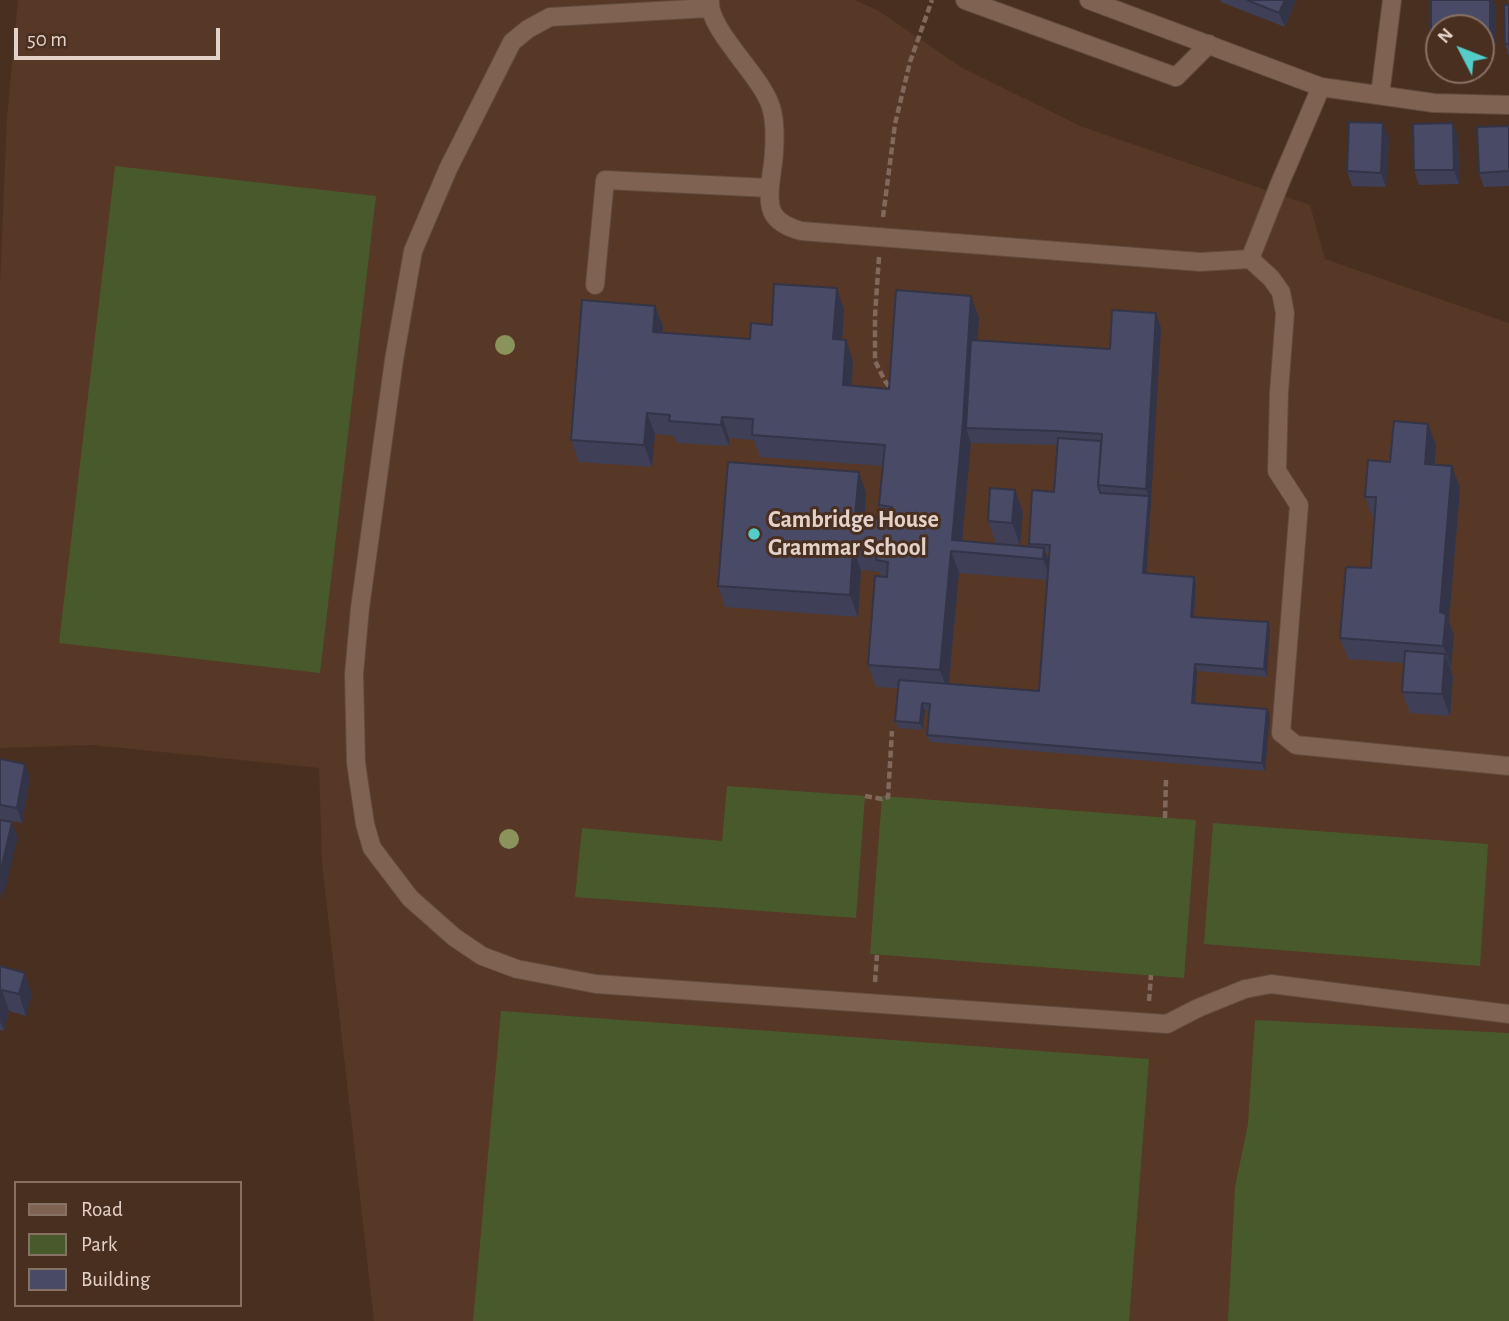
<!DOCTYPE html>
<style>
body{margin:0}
#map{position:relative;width:1509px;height:1321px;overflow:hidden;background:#492f20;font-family:"Alegreya Sans",sans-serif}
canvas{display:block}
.legend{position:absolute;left:14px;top:1181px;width:228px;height:126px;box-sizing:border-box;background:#492f20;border:2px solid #877064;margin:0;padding:9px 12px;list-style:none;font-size:21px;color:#e3d2c9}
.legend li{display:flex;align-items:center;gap:14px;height:35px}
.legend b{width:35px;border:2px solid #877064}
.north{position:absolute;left:1425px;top:14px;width:70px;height:70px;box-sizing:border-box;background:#492f20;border:2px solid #877064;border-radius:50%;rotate:312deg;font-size:19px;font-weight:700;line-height:28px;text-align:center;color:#e3d2c9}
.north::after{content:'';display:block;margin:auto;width:24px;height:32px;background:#54cdc8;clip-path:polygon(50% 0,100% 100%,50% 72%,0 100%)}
.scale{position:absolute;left:14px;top:28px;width:206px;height:32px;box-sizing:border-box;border:4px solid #e3d2c9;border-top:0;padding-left:9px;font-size:21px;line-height:24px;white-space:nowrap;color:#e3d2c9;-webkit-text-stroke:5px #492f20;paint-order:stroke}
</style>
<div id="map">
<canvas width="1509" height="1321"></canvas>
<ul class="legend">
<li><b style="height:9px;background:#7f6252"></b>Road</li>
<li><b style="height:19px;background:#485a2c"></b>Park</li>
<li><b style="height:19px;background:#494a65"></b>Building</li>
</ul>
<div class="north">N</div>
<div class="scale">50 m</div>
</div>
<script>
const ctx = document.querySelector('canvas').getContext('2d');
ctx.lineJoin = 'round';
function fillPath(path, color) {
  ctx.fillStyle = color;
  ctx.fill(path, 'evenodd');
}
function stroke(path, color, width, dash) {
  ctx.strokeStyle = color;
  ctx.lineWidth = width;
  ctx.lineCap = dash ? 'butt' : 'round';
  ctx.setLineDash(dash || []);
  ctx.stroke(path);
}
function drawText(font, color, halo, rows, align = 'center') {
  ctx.font = font + ' "Alegreya Sans",sans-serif';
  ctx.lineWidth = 6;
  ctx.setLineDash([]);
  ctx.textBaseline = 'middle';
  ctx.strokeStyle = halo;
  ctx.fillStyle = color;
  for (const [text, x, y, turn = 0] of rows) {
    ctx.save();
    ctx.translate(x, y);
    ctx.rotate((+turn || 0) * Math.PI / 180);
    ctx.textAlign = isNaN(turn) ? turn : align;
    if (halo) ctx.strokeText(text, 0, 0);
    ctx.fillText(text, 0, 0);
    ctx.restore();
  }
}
const built = new Path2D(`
 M18,0H855L879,11L961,67L1080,126L1310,205L1325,259L1509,323V1321H374L322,863L319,768L92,745L0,748V284L7,117Z`);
const green = new Path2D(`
 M115,166L376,196L320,673L59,643Z
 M727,786L865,796L856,918L575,897L582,828L722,841Z
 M882,796L1196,820L1184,978L870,954Z
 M1213,823L1488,844L1480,966L1204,944Z
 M501,1011L1149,1059L1129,1321H473Z
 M1255,1020L1509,1033V1321H1228L1235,1187L1248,1124Z`);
const path = new Path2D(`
 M883,217L895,124L910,62L932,0
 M879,257L875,316V361L885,381L892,390
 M865,796L882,799L888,797L892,731
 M1165,818L1166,780
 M875,982L877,955
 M1149,1001L1151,975`);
const minor = new Path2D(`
 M710,0C707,29 762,76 771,107C775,120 775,137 774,151C774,168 764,200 774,215C780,224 791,228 801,231L1200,262L1250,259L1280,183L1321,87
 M965,0L1176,77L1209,44
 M1089,0L1321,87L1434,103L1509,105
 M709,8L550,17L528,29L512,42L448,169L413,251L394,360L360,608L354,674L356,763L365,824L372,848L410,898L454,937L482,956L517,969L596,984L1167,1024L1198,1008L1245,989L1271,984L1509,1014
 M1380,95L1392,0
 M1250,259L1271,278L1281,292L1285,313L1279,392L1277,471L1299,505L1281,733L1296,745L1509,766
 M595,285L605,180L770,188`);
const trees = [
 [505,345],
 [509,839]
];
const wall = new Path2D(`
 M1220,0H1296L1285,27L1221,2Z
 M1431,0H1493L1495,6L1496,45H1481V28H1439V46H1436L1431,31Z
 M1509,5V56L1505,44Z
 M1509,126V186L1484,187L1479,173Z
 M1458,137L1459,184L1419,185L1414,170Z
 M1389,138L1386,187L1352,186L1347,171Z
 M971,296L979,318L977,340L1110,349L1161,328L1146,573L1194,577L1196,584L1194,617L1270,629L1267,677L1197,671L1195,703L1270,716L1265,771L930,742L927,735L930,711L925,710L923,730L898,728L895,721L898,688L876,687L868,665L881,576L880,572L861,570L858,617L725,607L718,586L866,493L864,517L884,518L879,505L883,466L760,457L754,440L729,438V446L677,443L674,436L655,434L652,467L579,462L571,440L655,306L663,327L662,333L750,339L844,310L842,339L846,340L853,361L852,386L889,389ZM971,443L1058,445L1054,492L1029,544L1030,547L962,541ZM1045,552H1050L1049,562ZM959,573L1048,580L1039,691L949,684Z
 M1428,424L1436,445L1435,465L1460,488L1449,622L1454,635L1451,667H1450L1453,676L1450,716L1410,713L1402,692L1404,663L1348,659L1340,638L1371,568L1375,518H1373L1365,497L1390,462Z
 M1015,490L1023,512L1020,545L996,543L988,521Z
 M0,759L25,764L30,778L22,823L0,819Z
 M0,966L32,994L26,1016L9,1011L4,1031L0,1030Z`);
const shadedWall = new Path2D(`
 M1285,0H1296L1285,27L1279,13Z
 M1490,0H1493L1495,6L1496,45L1490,31Z
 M1383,123L1389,138L1386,187L1381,173Z
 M1453,123L1458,137L1459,184L1454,170Z
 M837,288L844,310L841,360L833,339Z
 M971,296L979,318L972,428H966L971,443L961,552L952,540Z
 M655,306L663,327L661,354L653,332Z
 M1156,313L1161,328L1151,503L1146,581L1143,573L1149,496L1146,489Z
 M846,340L853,361L850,407L843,385Z
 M647,413L655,434L652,467L644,445Z
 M722,417L729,438V446L721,425Z
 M1428,424L1436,445L1433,486L1425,464Z
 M1452,466L1460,488L1449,622L1454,635L1451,667L1443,646L1440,612Z
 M859,472L866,493L863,537L855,516Z
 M1015,490L1023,512L1020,545L1012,523Z
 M1044,548L1052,569L1051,580L1043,559Z
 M853,549L861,570L858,617L850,595Z
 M951,551L959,573L948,691L940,670Z
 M1194,577L1196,584L1193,624L1191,617Z
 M1268,622L1270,629L1267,677L1264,669Z
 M1445,654L1453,676L1450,716L1442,694Z
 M1195,664L1197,671L1195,710L1192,703Z
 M922,703L925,710L923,730L920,723Z
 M1267,709L1270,716L1265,771L1262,763Z
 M25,764L30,778L22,823L17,808Z
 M12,822L18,837L3,899L0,892V874Z
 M25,973L32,994L26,1016L19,994Z
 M2,990L9,1011L4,1031L0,1021V996Z`);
const building = new Path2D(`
 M1247,0H1285L1279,13Z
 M1431,0H1490V31H1481V28H1439V31H1431Z
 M1504,5H1509V44H1505Z
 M1349,122L1383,123L1381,173L1347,171Z
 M1453,123L1454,170H1414L1413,124Z
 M1509,126V171L1479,173L1477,127Z
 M774,284L837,288L833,339L846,340L843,385L889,389L896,290L971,296L963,421L952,540L1044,548L1043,559L951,551L940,670L868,665L875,576L887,577L888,562L876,560V551L853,549L850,595L718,586L728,462L859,472L855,516L891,519L892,507L879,505L885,445L752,435L753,419L722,417L721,425L669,421L670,415L647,413L644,445L571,440L582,300L655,306L653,332L750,339L751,323L772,325Z
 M1112,310L1156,313L1146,489L1098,485L1102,434L1056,431L966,428L971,340L1110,349Z
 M1394,421L1428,424L1425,464L1452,466L1440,612L1446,614L1443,646L1340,638L1346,567L1371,568L1376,497H1365L1368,460L1390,462Z
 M1058,438L1101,441L1098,485L1100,493L1149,496L1143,573L1194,577L1191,617L1268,622L1264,669L1195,664L1192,703L1267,709L1262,763L927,735L930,704L922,703L920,723L895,721L899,680L1039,691L1050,545L1029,544L1032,490L1054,492Z
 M990,488L1015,490L1012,523L988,521Z
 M1405,651L1445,654L1442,694L1402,692Z
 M0,759L25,764L17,808L0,805Z
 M0,820L12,822L0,874Z
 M0,966L25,973L19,994L2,990L0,996Z`);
const markers = [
 [754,534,7,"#54cdc8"]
];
const poiNames = [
 ["Cambridge House",768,520],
 ["Grammar School",768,548]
];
fillPath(built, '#573725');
fillPath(green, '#485a2c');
stroke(minor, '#614b3e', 20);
stroke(path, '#80695c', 4.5, [7, 3.5]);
stroke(minor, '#7f6252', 18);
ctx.fillStyle = '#8a935c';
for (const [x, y] of trees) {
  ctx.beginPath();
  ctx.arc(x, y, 10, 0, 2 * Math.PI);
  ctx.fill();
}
fillPath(wall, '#3f4057');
fillPath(shadedWall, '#333447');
fillPath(building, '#494a65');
stroke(building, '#333447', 2);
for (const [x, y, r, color] of markers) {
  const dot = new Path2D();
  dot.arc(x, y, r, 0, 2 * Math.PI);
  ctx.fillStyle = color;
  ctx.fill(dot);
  stroke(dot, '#492f20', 2.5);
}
drawText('bold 24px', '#e3d2c9', '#492f20', poiNames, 'left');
</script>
